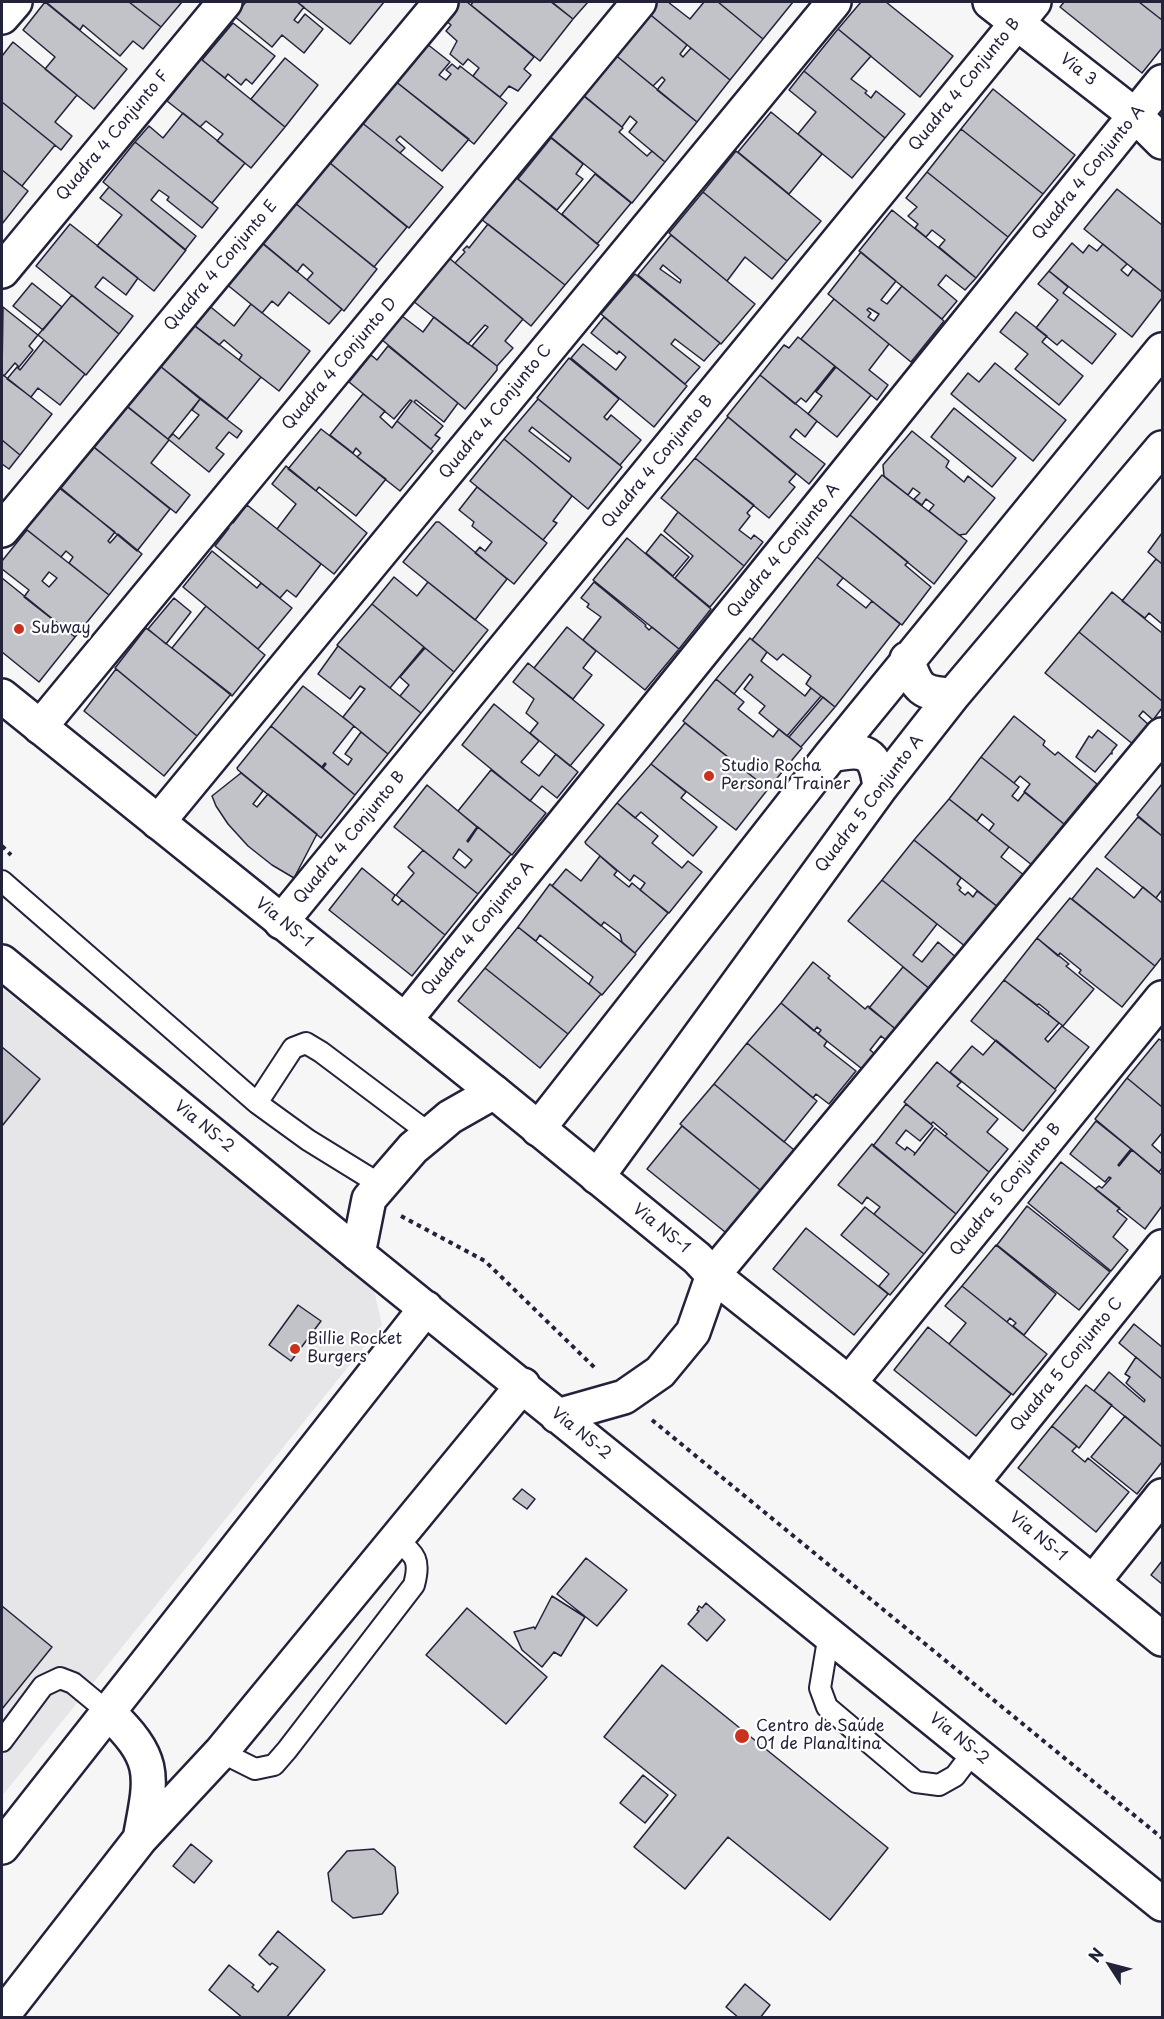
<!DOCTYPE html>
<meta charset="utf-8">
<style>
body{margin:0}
#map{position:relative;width:1164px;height:2019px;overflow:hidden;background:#f6f6f7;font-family:"Playpen Sans",sans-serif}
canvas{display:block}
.frame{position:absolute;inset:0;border:3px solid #22223b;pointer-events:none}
.north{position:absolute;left:1080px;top:1935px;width:60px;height:60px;-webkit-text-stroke:4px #fff;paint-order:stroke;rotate:306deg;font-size:16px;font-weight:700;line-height:24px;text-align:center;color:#22223b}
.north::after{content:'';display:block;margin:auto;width:21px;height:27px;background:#22223b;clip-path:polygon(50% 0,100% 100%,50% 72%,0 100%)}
</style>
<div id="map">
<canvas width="1164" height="2019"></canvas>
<div class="frame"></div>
<div class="north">N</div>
</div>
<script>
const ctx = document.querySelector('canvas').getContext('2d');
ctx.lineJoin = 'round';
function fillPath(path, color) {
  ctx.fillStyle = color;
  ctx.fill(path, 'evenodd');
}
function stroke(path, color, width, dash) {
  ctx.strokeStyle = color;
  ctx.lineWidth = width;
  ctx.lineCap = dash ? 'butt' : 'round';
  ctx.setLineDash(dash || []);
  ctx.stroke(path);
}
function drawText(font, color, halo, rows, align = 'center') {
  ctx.font = font + ' "Playpen Sans",sans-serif';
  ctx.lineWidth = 4.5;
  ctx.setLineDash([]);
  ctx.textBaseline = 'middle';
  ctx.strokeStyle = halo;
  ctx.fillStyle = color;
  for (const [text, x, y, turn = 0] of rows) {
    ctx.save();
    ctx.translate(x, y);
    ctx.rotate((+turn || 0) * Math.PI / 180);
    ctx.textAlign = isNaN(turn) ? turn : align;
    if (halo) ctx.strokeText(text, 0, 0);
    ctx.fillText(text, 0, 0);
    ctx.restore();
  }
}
const built = new Path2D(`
 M2,988L374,1290L382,1325L2,1796Z`);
const building = new Path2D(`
 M45,2L127,69L94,109L45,69L55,57L23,30Z
 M46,2H129L161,27L143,49L133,41L120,56L83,25L80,30Z
 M129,2H182L161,27Z
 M246,2H297L304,7L294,20L298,23L305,14L323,29L304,53L282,35L272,47L234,16Z
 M297,2H384L350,44Z
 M459,2H467L534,57L524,69L531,75L518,91L509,86L500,97L473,76L479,68L468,59L463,65L450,54L457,41L446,31L451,25L445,20Z
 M473,2H551L573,19L540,61L471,5Z
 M552,2H588L573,19Z
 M656,2H668L690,19L704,2H718L763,39L730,80L647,12Z
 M718,2H793L763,39Z
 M861,2H886L953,56L920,97L838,29Z
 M1064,2H1139L1162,20V48L1142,73L1060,7Z
 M1139,2H1162V20Z
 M647,12L687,45L680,54L683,57L691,48L730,80L697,122L657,90L665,80L662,77L653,86L613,53Z
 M233,23L275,56L252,84L246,79L241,85L228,74L225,78L202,60Z
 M838,29L871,56L851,79L867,91L865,93L871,98L876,91L905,114L885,138L804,71Z
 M422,40L450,62L439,75L446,80L451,74L446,70L452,64L458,69L460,66L507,103L474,144L390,77Z
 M13,42L77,95L55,122L72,136L61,150L2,102V56Z
 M613,53L697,122L665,162L629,132L637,122L630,116L622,127L582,94Z
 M285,58L318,85L285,127L251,99Z
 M201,59L285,127L251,168L217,141L223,134L206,121L200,127L167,101Z
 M804,71L885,138L852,178L798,134L816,112L789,90Z
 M390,77L469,139L442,171L400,136L396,140L405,148L400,153L356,118Z
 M993,89L1075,155L1043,194L961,129Z
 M580,93L623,128L619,132L647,156L652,151L665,162L632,203L547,134Z
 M2,102L55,145L22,186L2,170Z
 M771,112L822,154L789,194L738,152Z
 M183,113L245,163L212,203L135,142L149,126L163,138Z
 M356,118L443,187L409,228L324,158Z
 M961,129L1043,194L1008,237L927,172Z
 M551,138L583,164L576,174L583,179L557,210L518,179Z
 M135,142L218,208L202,228L167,200L169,197L159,190L151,200L196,236L185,250L103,182Z
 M736,151L821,221L787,261L703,192Z
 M324,158L407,227L374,267L290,199Z
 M2,170L28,191L2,224Z
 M927,172L1008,237L976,278L939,247L945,240L932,230L926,237L915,228L918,224L908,216L917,207L906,198Z
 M595,174L631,203L597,244L562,214Z
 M514,176L599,245L565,285L481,219Z
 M109,187L186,250L154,291L97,246L122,215L100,198Z
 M1117,189L1162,225V292L1084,229Z
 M703,192L787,261L772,279L745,257L727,281L669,233Z
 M290,199L377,269L344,311L307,280L313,273L303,264L297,272L257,239Z
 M892,210L976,278L965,290L946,275L938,285L957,301L942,319L859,251Z
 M70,224L138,278L126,295L103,277L95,287L133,316L119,334L36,266Z
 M488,224L565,285L531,326L455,263L465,252L463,250L467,246L469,248Z
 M671,235L755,304L721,344L638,275ZM663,265L681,280L680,283L660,269Z
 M259,240L342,309L329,324L289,292L278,306L272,301L262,313L225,283Z
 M1072,243L1083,253L1089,245L1097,251L1103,244L1127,264L1121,270L1128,276L1133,269L1162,292V298L1132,337L1049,271Z
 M861,252L896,281L881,300L887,304L902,286L944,321L911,362L828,294ZM869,308L879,314L874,321L868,317L871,313L867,310Z
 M449,258L523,319L505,341L513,348L497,366L472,346L488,327L485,325L468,344L413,301Z
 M1049,271L1068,287L1063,293L1116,334L1092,364L1062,340L1057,345L1036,328L1058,300L1038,284Z
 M635,274L720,343L704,361L675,339L671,344L700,367L685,384L601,314Z
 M32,283L62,307L43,330L13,306Z
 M72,295L119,334L86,375L38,335Z
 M834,299L889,344L869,370L888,385L877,400L801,339Z
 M412,300L413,301L402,316L423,332L434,317L497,366V370L465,409L381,339Z
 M207,304L234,326L251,304L310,351L279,391L239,360L242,355L224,340L219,345L191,323Z
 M3,307L38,335L29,346L33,350L19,367L15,363L4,376L2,374Z
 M1016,312L1047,336L1042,342L1083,376L1059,405L1015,369L1028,354L1000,332Z
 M604,317L687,386L654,427L571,358L583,344L616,370L626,357L619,351L617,354L591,333Z
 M194,325L261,377L227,419L160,366Z
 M798,337L835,366L806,402L801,398L795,404L760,375L784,345L789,348Z
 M44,340L85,374L60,405L38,388L31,397L7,379L17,367L20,370Z
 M388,346L458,403L444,422L416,400L414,402L443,426L435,435L440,438L431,449L397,421L412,401L410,400L394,419L349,382L371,355L377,360Z
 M569,358L619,399L604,417L607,420L611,415L641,440L620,465L537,398Z
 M995,363L1066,420L1033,461L951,394L968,373L979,382Z
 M160,366L200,399L168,439L127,406Z
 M836,367L871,395L837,437L808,414L822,396L816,392Z
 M2,374L52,414L20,455L2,440Z
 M760,375L817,421L805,437L796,429L790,437L825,464L809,484L727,416Z
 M363,394L385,411L380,417L392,428L397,421L433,451L400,491L357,457L361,453L356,448L353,453L330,435Z
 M200,399L242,431L237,438L229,432L216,448L224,454L209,472L168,439L173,434L179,439L199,415L192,410Z
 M538,399L622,467L588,509L504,439ZM532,427L571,458L569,462L529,431Z
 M125,405L169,440L151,463L190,495L176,513L91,445Z
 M954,408L1016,458L992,487L931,437Z
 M728,417L796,474L789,482L795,487L769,518L695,458Z
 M321,429L386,479L356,516L319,487L316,491L288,469Z
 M912,431L949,461L946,467L964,482L968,476L995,498L966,534L959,535L929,511L934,505L926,499L922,505L914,499L920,493L913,488L908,495L884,476L883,465Z
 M504,439L572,496L553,521L557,523L543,540L470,481Z
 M2,440L20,455L9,469L2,464Z
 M94,447L170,509L137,551L61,488Z
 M695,458L754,505L747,513L750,516L739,530L751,539L754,535L763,542L744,566L661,498Z
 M286,466L367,533L334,574L277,529L296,504L272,484Z
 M882,475L967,541L934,584L850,515Z
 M58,487L115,532L108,541L110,543L118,534L142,554L109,595L69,563L73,557L66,551L61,557L26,529Z
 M477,487L547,543L514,584L475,553L480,547L485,551L492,542L472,526L474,522L459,510Z
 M247,505L321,564L296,597L287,590L280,598L215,546L229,528L228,527L232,521L233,523Z
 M678,512L744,566L710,607L675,578L693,556L664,531Z
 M850,515L908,562L905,565L931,587L902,625L817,557Z
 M436,522H439L507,579L475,620L403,562Z
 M27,530L109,595L75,637L24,597L29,590L2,569V561ZM49,572L57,578L49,587L42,581Z
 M1162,533V564L1148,552Z
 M661,534L689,557L673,576L646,553Z
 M627,538L711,609L679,649L593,580Z
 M212,551L257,588L261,583L292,608L258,649L183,587Z
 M817,557L843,578L837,585L866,608L872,601L900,624L835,707L806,684L811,676L783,654L777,660L752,640Z
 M1156,559L1162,564V624L1149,613L1145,618L1122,601Z
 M394,577L417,596L428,582L488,630L454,672L372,604Z
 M2,578L75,637L39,682L2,652Z
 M594,582L646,625L645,626L649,630L652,627L679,649L645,690L583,640L601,617L587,607L589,604L581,598Z
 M1112,592L1162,633V701L1079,632Z
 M174,598L191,612L166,644L148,629Z
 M372,604L424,647L390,688L337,645Z
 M206,606L265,655L232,696L172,648Z
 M567,627L596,651L583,668L592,675L573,699L534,668Z
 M146,628L231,694L197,736L115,668Z
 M1079,632L1162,701V708L1153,720L1143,711L1139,716L1149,725L1134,745L1045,673Z
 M750,638L767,652L761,661L805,696L811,688L821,696L787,736L759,713L765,706L744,689L753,677L750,674L734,694L716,679Z
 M338,646L421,713L388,754L343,717L365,689L360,686L350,699L318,674Z
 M425,648L454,672L421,713L400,696L409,685L400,677Z
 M528,663L604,725L570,766L530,733L538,723L526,713L534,699L513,682Z
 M116,669L197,736L164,776L84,711Z
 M716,679L744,702L738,709L773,737L779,729L802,748L768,789L683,721Z
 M303,686L354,726L333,753L348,765L352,759L345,754L361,732L388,754L355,795L323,768L326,764L325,763L322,767L271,726Z
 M823,697L835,707L801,747L789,737Z
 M494,704L539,741L521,762L539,776L556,754L578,772L557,798L542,786L530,801L462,745Z
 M1014,716L1045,741L1043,745L1055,755L1058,752L1097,784L1064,824L1024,792L1030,784L1020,776L1014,783L981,757Z
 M685,723L768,789L736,830L651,764Z
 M271,726L355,795L321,838L238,770L237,768Z
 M1098,730L1117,745L1112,751V754L1111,753L1095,772L1076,757L1089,736L1092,738Z
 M981,757L1019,787L1012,796L1018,801L1025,792L1064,824L1032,865L989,831L994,824L982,814L977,821L949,799Z
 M651,764L686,792L681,798L717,827L693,856L641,812L635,818L617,803Z
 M491,770L546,813L512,855L458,811Z
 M241,773L263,791L253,804L257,807L268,794L317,834L294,878L272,865L248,846L228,824L216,806L212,796Z
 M1162,784V836L1137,815Z
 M427,785L477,827L467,841L468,842L478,827L511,854L478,894L394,827ZM459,849L472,860L465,868L453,858Z
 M949,799L1009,847L1001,857L1025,876L998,907L914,840Z
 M617,803L658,836L652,843L682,868L688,861L702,872L669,913L640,890L645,883L634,875L630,881L586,844L585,842Z
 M1138,817L1162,836V890L1156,898L1105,857Z
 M914,840L961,878L957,884L961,888L959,890L965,895L968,892L973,897L977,891L998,907L966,947L882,880Z
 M423,850L478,894L445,935L396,895L414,873L408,867Z
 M600,856L617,871L614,875L629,887L632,883L668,913L635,953L622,942L620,934L604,922L601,926L552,886L566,869L581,881Z
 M362,868L395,895L392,900L398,905L402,900L445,935L412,976L329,910Z
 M1097,868L1134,898L1143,887L1162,903V957L1155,966L1072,899Z
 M882,880L937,924L913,955L922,962L938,942L957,958L931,990L848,921Z
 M550,884L636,954L602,995L589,984L593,977L540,935L536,941L518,927Z
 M1070,898L1155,966L1122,1007L1079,973L1081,970L1060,953L1058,956L1037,938Z
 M518,927L601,994L568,1034L485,968Z
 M1037,938L1069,964L1066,966L1094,989L1063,1026L1048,1014L1049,1012L1039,1004L1037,1005L1004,980Z
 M813,962L830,976L828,978L865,1009L868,1006L899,1032L866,1072L818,1034L821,1030L817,1027L814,1031L781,1003ZM881,1036L886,1040L875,1054L870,1050Z
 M903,967L931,990L897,1030L869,1008Z
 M485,968L568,1034L540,1068L458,1001Z
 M1004,980L1059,1023L1045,1039L1048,1042L1062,1026L1089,1047L1055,1089L971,1021Z
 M781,1003L827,1041L824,1046L856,1071L829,1104L816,1094L813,1098L747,1043Z
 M1159,1039L1162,1041V1107L1127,1078Z
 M996,1040L1056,1090L1023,1131L950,1072L972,1046L983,1055Z
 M747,1043L817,1101L784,1142L714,1084Z
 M2,1047L40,1079L2,1126Z
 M937,1062L961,1082L957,1086L998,1119L987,1132L1008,1149L989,1172L945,1136L947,1134L933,1122L931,1124L904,1102Z
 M1127,1078L1162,1107V1133L1152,1145L1162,1154V1168L1159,1172L1095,1119Z
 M714,1084L799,1154L765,1194L680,1124Z
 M906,1104L933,1126L920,1141L906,1130L896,1143L905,1150L907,1147L915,1153L914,1155L935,1128L989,1172L956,1214L873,1146Z
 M1096,1121L1131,1149L1118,1165L1119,1166L1132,1150L1162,1175V1206L1145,1229L1095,1189L1099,1186L1102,1188L1111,1178L1109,1177L1105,1182L1070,1154Z
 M682,1126L765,1194L730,1236L647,1169Z
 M872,1144L956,1214L924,1254L874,1214L880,1207L867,1197L862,1204L838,1185Z
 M1061,1162L1120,1208L1117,1211L1127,1219L1113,1237L1128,1250L1111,1271L1028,1203Z
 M1027,1206L1110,1272L1079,1310L997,1245Z
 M865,1207L924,1254L890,1295L879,1286L889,1274L841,1235Z
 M806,1228L888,1294L854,1335L773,1269Z
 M996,1245L1056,1294L1024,1335L1013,1326L1016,1323L1010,1318L1007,1322L962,1286Z
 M962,1286L1047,1354L1013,1395L949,1344L966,1323L945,1306Z
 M298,1305L321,1321L291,1361L269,1345Z
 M1134,1324L1162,1347V1379L1119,1343Z
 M928,1327L1011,1394L976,1436L894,1370Z
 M1136,1357L1162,1379V1447L1094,1391L1109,1372L1144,1402L1145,1400L1126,1383L1130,1377L1125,1374Z
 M1086,1385L1112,1405L1079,1448L1052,1426Z
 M1125,1416L1162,1447V1462L1137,1494L1091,1457Z
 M1052,1426L1077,1446L1072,1451L1085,1462L1088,1458L1129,1492L1096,1532L1018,1468Z
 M522,1489L535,1499L527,1509L513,1499Z
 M586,1558L627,1590L597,1626L557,1594Z
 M1162,1561V1584L1151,1575Z
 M552,1596L585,1617L561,1656L554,1652L542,1667L522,1650L514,1632L534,1627L535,1629Z
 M706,1603L725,1620L707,1641L688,1624L699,1611L697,1610L699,1606L702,1608Z
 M2,1606L52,1647L2,1709Z
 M467,1608L547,1677L506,1724L426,1655Z
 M662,1665L888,1848L830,1920L728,1837L685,1889L634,1847L676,1795L604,1737Z
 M643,1775L668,1795L645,1823L620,1803Z
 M191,1844L212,1861L194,1883L173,1866Z
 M374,1849L395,1867L398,1893L382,1914L353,1918L332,1901L328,1873L347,1851Z
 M278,1931L325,1970L286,2018H243L209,1990L229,1965L254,1985L252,1987L258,1992L278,1967L272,1963L270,1965L259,1955Z
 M745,1984L770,2005L760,2018H739L726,2007Z`);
const path = new Path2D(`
 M2,846L11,855
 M401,1216L485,1261L596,1369
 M652,1420L1162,1838`);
const service = new Path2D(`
 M2,881L257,1103L308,1140L381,1185
 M257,1103L293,1048L306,1043L321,1052L430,1134
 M829,1634L820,1688L827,1707L916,1782L939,1785L955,1776L974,1751
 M2,1741L43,1686L60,1678L73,1683L108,1712
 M221,1752L255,1769L274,1765L287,1750L414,1585C421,1559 415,1555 396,1539`);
const minor = new Path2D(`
 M990,2L1136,116L1162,142
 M2,17L15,2
 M2,271L225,2
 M2,530L441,2
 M40,727L639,2
 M158,822L834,2
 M281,922L1034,2
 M405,1020L1162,82
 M713,1275L1162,735
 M849,1383L1162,998
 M972,1483L1162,1247
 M1093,1582L1162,1496`);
const tertiary = new Path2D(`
 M907,659C917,689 921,694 953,695
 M2,696L494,1092
 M831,755C865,748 876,751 880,788
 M2,962L358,1254
 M538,1129L831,755L1162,350
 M597,1177L880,788L953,695L1162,448`);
const primary = new Path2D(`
 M557,1416L624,1397L660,1372L693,1332L713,1275
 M1162,1639L849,1383L713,1275L697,1258L494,1092L450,1117L430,1134L413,1148L381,1185L369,1199L358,1254L1162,1904
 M108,1712C158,1760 152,1775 140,1839
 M2,1847L426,1308
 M2,2016L140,1839L221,1752L523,1385`);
const markers = [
 [19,629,6,"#c8321e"],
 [709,776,6,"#c8321e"],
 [295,1349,6,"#c8321e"],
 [742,1736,8,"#c8321e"]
];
const streetNames = [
 ["Via 3",1078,70,38],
 ["Quadra 4 Conjunto B",965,85,-51],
 ["Quadra 4 Conjunto F",113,136,-50],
 ["Quadra 4 Conjunto A",1089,173,-51],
 ["Quadra 4 Conjunto E",221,266,-50],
 ["Quadra 4 Conjunto D",340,364,-50],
 ["Quadra 4 Conjunto C",496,412,-51],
 ["Quadra 4 Conjunto B",658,462,-51],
 ["Quadra 4 Conjunto A",784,551,-51],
 ["Quadra 5 Conjunto A",870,804,-53],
 ["Quadra 4 Conjunto B",350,838,-51],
 ["Via NS-1",284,923,39],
 ["Quadra 4 Conjunto A",478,929,-51],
 ["Via NS-2",204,1127,39],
 ["Quadra 5 Conjunto B",1006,1190,-51],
 ["Via NS-1",661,1229,39],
 ["Quadra 5 Conjunto C",1067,1365,-51],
 ["Via NS-2",581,1434,39],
 ["Via NS-1",1038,1537,39],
 ["Via NS-2",959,1739,39]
];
const poiNames = [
 ["Subway",31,629],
 ["Studio Rocha",721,767],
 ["Personal Trainer",721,785],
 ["Billie Rocket",307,1340],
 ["Burgers",307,1358],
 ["Centro de Saúde",756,1727],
 ["01 de Planaltina",756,1745]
];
fillPath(built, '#e6e6e9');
fillPath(building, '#c2c2c9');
stroke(building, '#22223b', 1.5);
stroke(service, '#22223b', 24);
stroke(minor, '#22223b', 38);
stroke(tertiary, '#22223b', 38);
stroke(primary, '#22223b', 38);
stroke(path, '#22223b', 4, [4.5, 4.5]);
stroke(service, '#fff', 20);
stroke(minor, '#fff', 33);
stroke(tertiary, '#fff', 33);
stroke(primary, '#fff', 33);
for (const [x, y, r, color] of markers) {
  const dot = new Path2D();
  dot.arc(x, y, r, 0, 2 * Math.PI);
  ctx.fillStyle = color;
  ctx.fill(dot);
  stroke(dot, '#fff', 2);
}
drawText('16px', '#22223b', '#fff', streetNames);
drawText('16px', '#22223b', '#fff', poiNames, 'left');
</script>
